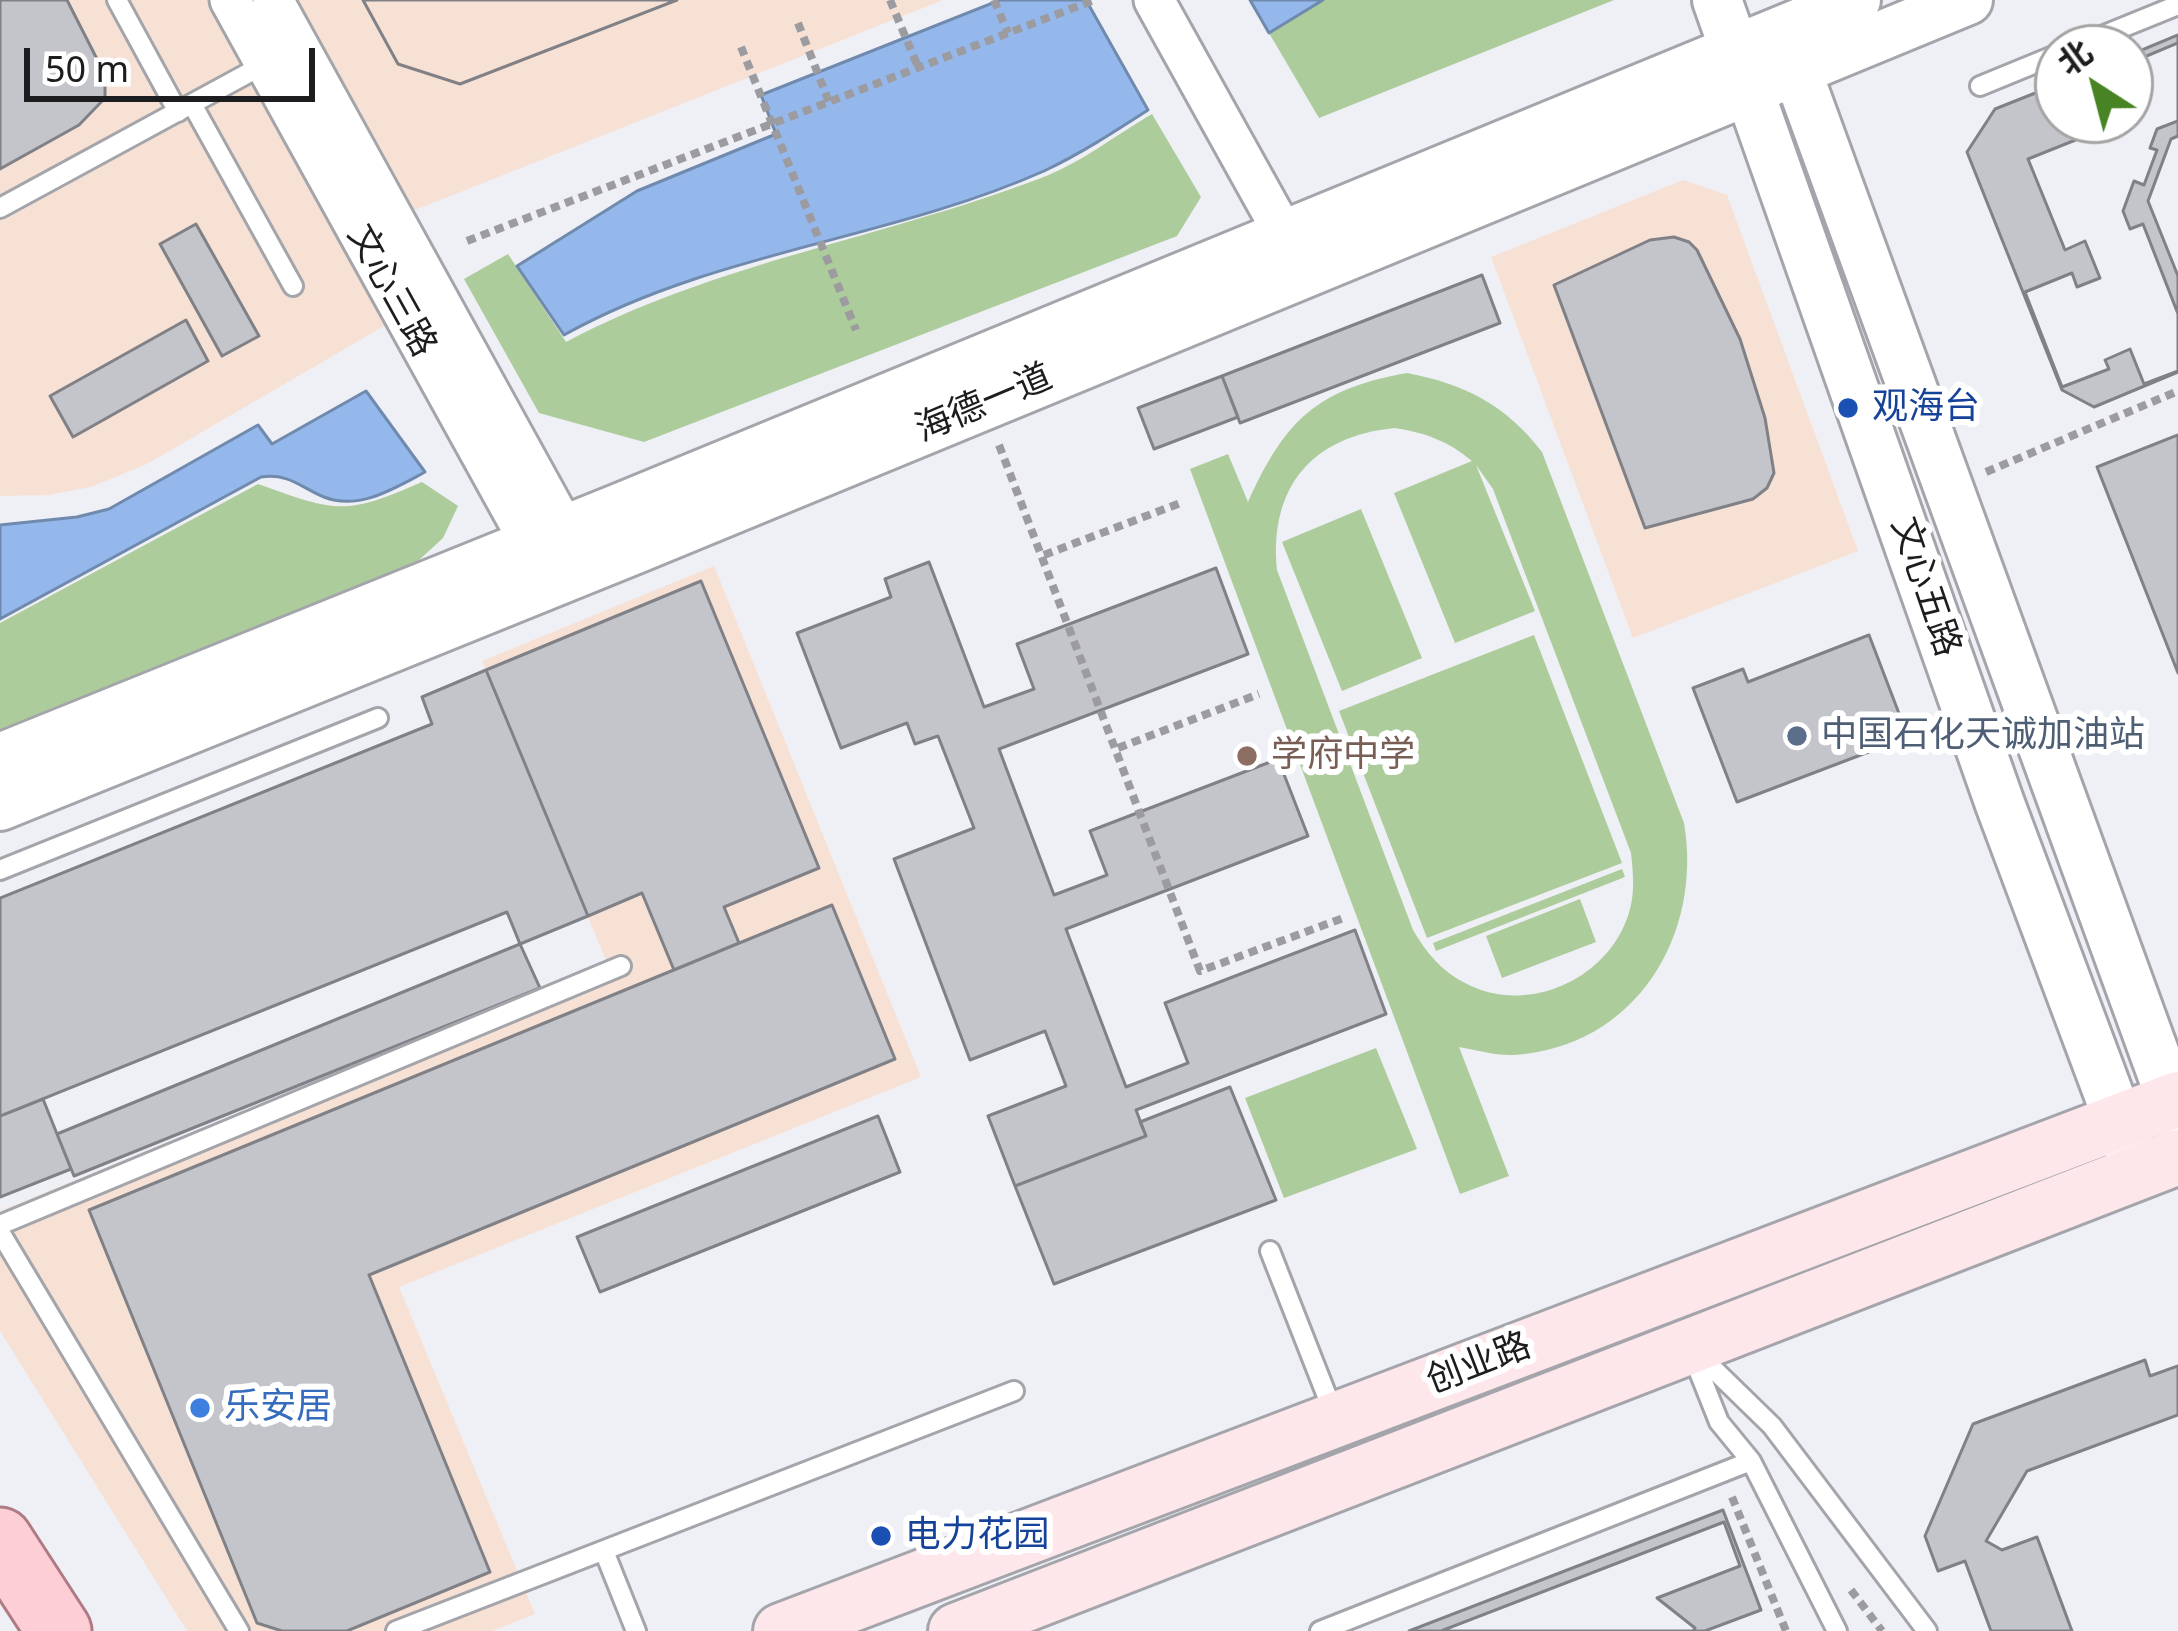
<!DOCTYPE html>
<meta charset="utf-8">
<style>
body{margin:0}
#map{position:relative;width:2178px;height:1631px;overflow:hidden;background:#efeff6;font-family:"Noto Sans","Noto Sans SC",sans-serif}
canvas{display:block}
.north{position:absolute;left:2034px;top:24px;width:120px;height:120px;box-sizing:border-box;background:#fff;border:3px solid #a5a5a5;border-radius:50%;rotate:324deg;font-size:33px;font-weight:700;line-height:48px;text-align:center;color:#1d1d1f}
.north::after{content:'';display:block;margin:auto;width:42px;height:54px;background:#488423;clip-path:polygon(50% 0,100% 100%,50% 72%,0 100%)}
.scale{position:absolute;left:24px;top:48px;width:291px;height:54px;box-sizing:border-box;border:6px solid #1d1d1f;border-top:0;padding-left:15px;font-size:36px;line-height:42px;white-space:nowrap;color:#1d1d1f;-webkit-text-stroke:9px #fff;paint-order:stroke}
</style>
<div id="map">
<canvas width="2178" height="1631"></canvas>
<div class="north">北</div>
<div class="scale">50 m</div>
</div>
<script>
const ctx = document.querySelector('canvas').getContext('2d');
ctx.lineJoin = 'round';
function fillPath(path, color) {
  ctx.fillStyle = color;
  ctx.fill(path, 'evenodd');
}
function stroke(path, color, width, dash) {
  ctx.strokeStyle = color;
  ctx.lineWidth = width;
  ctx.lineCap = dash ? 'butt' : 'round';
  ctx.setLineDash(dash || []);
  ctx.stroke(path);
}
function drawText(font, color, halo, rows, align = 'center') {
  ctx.font = font + ' "Noto Sans","Noto Sans SC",sans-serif';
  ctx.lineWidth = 12;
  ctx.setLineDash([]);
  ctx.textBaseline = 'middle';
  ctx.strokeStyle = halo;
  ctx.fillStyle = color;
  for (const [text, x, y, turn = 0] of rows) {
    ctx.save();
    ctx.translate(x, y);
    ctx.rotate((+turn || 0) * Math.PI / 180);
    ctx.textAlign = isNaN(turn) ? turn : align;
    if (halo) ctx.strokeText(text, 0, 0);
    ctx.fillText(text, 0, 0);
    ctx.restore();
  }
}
const commercial = new Path2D(`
 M0,0H943L380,224L422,304L147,464L91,487L48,495L0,496Z
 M1683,180L1727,195L1858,551L1633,638L1491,257Z
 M714,566L921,1077L399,1287L535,1614L492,1631H187L0,1331V1211L607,963L482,661Z`);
const green = new Path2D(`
 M1323,0H1614L1319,118L1269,33Z
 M1152,114L1201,197L1177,236L644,442L539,413L464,279L508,254L566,342C715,263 884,238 1041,178C1079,164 1116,135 1152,114Z
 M1407,373C1465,384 1506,405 1542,452L1684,823C1703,935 1636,1047 1514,1055C1496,1056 1477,1050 1459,1047L1509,1176L1460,1194L1190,469L1228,454L1248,502C1285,421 1316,389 1407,373ZM1395,428C1426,433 1448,441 1472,461L1394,493L1455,643L1535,611L1476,465L1493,489L1631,853C1633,872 1635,891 1630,909C1612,978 1528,1017 1465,983C1441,971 1426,952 1413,930L1277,570C1269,487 1312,436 1395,428Z
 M422,482L458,506L443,538L405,573L0,736V623L258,484C336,512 345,516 422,482Z
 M1361,509L1422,658L1342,691L1282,542Z
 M1534,635L1622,863L1427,938L1339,711Z
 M1622,869L1625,877L1436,951L1433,943Z
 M1580,899L1596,942L1502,978L1486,936Z
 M1376,1048L1417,1149L1284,1198L1245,1098Z`);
const water = new Path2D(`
 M1000,0H1086L1148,110C1114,132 1080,154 1044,171C889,240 712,252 564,335L517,266L637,191L776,134L761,95Z
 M1250,0H1323L1269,33Z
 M366,391L425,472C395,488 359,511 324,497C300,487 289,473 261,477L0,619V525L77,517L109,509L258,425L272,444Z`);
const building = new Path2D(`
 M0,0H67L98,61L105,81V98L79,125L0,169Z
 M363,0H677L460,84L398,64Z
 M363,0H677L460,84L398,64Z
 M2178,35V136L2171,139L2148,201L2178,276V372L2094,407L2062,390L1967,152L1995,109L2058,84V120H2130V55Z
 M2178,43V121L2157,129L2150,148L2157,150L2144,185L2134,181L2123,211L2130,229L2143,224L2178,314V371L2144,384L2130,349L2105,360L2109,369L2062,387L2025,292L2072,273L2077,287L2100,278L2085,241L2065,250L2028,159L2088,135L2082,120H2130V63Z
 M196,224L259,336L222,356L160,244Z
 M1674,237L1689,242L1697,250L1740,339L1765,418L1774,473L1767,488L1753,499L1645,528L1554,285L1650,240Z
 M1482,275L1500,323L1240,423L1222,376Z
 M186,320L208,361L73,437L50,396Z
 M1222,376L1238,417L1154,449L1138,408Z
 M2178,435V673L2097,467Z
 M929,562L984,707L1034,689L1017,644L1216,568L1248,654L999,749L1054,895L1107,875L1090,831L1278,759L1308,836L1066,929L1126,1087L1188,1063L1165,1003L1355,930L1386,1014L1136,1110L1146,1136L1015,1186L988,1116L1066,1086L1045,1031L970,1060L894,859L974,828L938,736L915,744L907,723L841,748L797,633L891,597L885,579Z
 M701,581L819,868L724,907L739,943L674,970L642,893L588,916L486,670Z
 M1869,635L1908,737L1737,802L1693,688L1743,669L1748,682Z
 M486,670L588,916L520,944L507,912L0,1116V898L432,724L422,697Z
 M832,905L895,1059L369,1275L490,1572L347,1631H282L257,1623L89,1210Z
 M520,944L540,988L74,1176L57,1134Z
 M1230,1087L1276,1200L1054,1284L1015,1186L1146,1136L1140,1122Z
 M43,1099L71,1169L0,1197V1116Z
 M878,1116L900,1172L600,1292L577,1237Z
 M2145,1360L2150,1376L2178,1366V1415L2027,1471L1986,1541L2002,1550L2037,1537L2072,1631H1991L1965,1561L1938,1571L1925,1536L1973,1424Z
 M1723,1510L1761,1610L1705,1631H1409Z
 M1724,1522L1740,1566L1657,1598L1695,1628L1693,1631H1441Z`);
const path = new Path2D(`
 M890,0L918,67
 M994,0L1008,33
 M798,23L829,102
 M741,47L856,330
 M467,241L1094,0
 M999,445L1200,971L1346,917
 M1986,472L2178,391
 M1044,555L1183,502
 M1118,748L1259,694
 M1732,1497L1786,1631
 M1851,1590L1882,1631`);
const service = new Path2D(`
 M117,0L178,112
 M2072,48L2178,5
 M1980,86L2058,54
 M192,104L293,286
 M0,208L265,64
 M0,870L378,718
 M0,1225L621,966
 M0,1232L239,1631
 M1270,1251L1334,1414
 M1696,1352L1772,1426L1927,1631
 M1692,1354L1719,1422L1751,1461L1837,1631
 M604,1551L636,1631
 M396,1631L1014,1391
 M1320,1631L1751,1461`);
const minor = new Path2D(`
 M230,0L544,568
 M273,0L578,553
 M1154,0L1299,261`);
const tertiary = new Path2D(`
 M1717,0L2000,804L2133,1159
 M1787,44L2178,1118
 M0,758L622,507L1856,0
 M0,806L638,548L1968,0`);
const secondary = new Path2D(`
 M781,1631L2178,1099
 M956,1631L2178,1157`);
const primary = new Path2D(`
 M0,1540L59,1631`);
const markers = [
 [1848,408,12,"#1a4fb4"],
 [1797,736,12,"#5c6f8a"],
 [1247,756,12,"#8d6e63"],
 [200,1408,12,"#3f7fe0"],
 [881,1536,12,"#1a4fb4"]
];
const streetNames = [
 ["文心三路",391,291,61],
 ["海德一道",984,404,-23],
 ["文心五路",1925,587,71],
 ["创业路",1479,1364,-21]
];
const transitNames = [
 ["观海台",1872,408],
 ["电力花园",905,1536]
];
const serviceNames = [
 ["中国石化天诚加油站",1821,736]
];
const educationNames = [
 ["学府中学",1271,756]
];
const shopNames = [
 ["乐安居",224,1408]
];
fillPath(commercial, '#f7e1d4');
fillPath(green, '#adcc9c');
fillPath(water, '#94b8eb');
stroke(water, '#708aae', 3);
fillPath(building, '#c4c4cb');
stroke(building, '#808187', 3);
stroke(service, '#a4a5ab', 24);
stroke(minor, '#a4a5ab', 45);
stroke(tertiary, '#a4a5ab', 54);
stroke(secondary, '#a4a5ab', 60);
stroke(primary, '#ae7b84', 69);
stroke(path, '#9b9ba0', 8, [9, 6]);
stroke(service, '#fff', 18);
stroke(minor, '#fff', 39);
stroke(tertiary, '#fff', 48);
stroke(secondary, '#fee7ea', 54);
stroke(primary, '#fdced6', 63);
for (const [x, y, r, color] of markers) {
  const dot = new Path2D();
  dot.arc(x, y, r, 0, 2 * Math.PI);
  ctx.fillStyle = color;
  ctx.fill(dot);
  stroke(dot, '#fff', 4.5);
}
drawText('36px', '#1d1d1f', '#fff', streetNames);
drawText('36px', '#164399', '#fff', transitNames, 'left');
drawText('36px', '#4e5e75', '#fff', serviceNames, 'left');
drawText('36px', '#785e54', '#fff', educationNames, 'left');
drawText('36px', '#366cbe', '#fff', shopNames, 'left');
</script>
